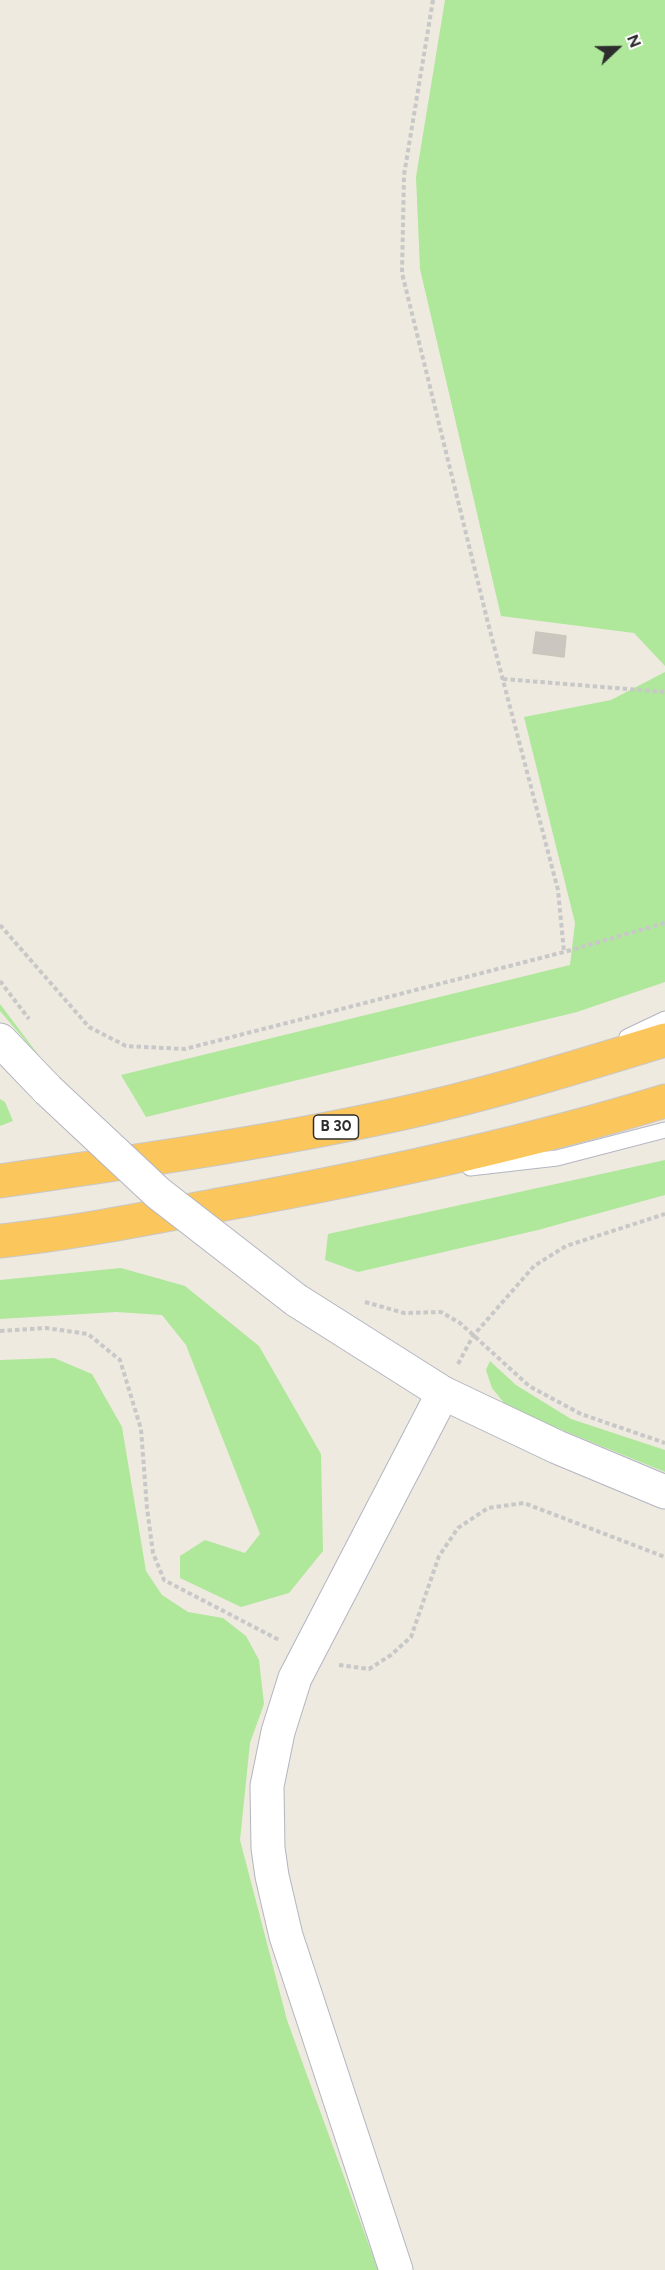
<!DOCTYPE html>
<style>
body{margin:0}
#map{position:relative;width:665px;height:2270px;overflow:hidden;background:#efeae0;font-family:Figtree,sans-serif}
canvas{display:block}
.north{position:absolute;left:587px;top:18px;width:60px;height:60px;-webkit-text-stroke:4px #fff;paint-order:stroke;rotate:68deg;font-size:16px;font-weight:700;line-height:24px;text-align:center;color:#2d2d2d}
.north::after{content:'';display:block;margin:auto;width:21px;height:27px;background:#2d2d2d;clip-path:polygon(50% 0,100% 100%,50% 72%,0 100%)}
</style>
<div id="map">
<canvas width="665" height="2270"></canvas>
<div class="north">N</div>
</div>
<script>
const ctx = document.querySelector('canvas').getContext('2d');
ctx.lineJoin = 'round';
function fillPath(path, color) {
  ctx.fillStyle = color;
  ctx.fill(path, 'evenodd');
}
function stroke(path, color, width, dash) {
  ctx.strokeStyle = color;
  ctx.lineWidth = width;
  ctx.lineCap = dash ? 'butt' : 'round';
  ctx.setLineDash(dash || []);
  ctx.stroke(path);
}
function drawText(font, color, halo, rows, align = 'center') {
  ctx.font = font + ' Figtree,sans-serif';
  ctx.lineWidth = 4.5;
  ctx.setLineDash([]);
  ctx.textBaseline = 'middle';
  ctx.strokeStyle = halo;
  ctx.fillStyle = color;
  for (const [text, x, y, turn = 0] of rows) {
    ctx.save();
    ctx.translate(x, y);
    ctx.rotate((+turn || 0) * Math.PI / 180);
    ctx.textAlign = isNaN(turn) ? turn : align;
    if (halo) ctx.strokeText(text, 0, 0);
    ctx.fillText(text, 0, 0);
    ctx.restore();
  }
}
const green = new Path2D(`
 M445,0H665V666L634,633L501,616L420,269L416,177Z
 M665,672V982L577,1012L146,1117L121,1075L570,965L575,923L524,717L611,700Z
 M0,1004L46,1065L0,1011Z
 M0,1099L5,1102L13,1121L0,1126Z
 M665,1160V1195L538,1230L358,1272L325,1260L328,1234Z
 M121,1268L185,1286L259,1346L321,1454L323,1551L289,1593L241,1607L180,1578V1556L205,1540L245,1553L260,1534L186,1345L162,1315L116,1312L0,1319V1280Z
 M54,1358L92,1374L122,1427L146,1571L162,1595L188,1612L223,1618L246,1636L259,1660L264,1704L250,1743L240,1840L287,2020L378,2270H0V1360Z
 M490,1361L516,1385L571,1419L665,1450V1472L540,1421L504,1403L492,1388L486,1370Z`);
const building = new Path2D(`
 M536,632L566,636L564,657L533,653Z`);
const path = new Path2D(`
 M433,0L404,175L402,273L488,623L558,890L564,952
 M503,679L665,692
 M0,925L89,1027L126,1046L185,1049L564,952L665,923
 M0,981L29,1019
 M365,1302L404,1313L441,1312L460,1323L529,1386L581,1414L665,1443
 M0,1331L46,1328L88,1334L120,1360L141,1429L147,1508L153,1553L164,1580L279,1640
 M458,1364L473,1336L534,1266L566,1246L665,1214
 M339,1665L369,1669L391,1655L411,1637L439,1556L458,1528L488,1508L524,1503L665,1557`);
const service = new Path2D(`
 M627,1037L665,1019
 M470,1168L557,1158L665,1130`);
const tertiary = new Path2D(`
 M396,2270L286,1936L272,1876L268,1848L267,1786L278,1732L295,1678L443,1393`);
const secondary = new Path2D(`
 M0,1040L48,1090
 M296,1300L443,1393L557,1447L665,1492`);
const trunk = new Path2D(`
 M0,1181C130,1162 261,1144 390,1116C483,1096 574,1068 665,1040
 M0,1241C75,1233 149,1218 224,1204C372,1177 521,1145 665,1101`);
const secondaryBridge = new Path2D(`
 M48,1090L158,1193L296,1300`);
const shields = [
 [336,1127,45]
];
const shieldNames = [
 ["B 30",336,1127]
];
fillPath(green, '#afe79b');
fillPath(building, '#cbc6bf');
stroke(building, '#cbc6b9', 1.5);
stroke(service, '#b3b5c1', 17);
stroke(tertiary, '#b3b5c1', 35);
stroke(secondary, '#b3b5c1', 35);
stroke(trunk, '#c8c8c8', 35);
stroke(path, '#c8c8c8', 4, [4.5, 3]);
stroke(service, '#fff', 15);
stroke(tertiary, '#fff', 33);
stroke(secondary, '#fff', 33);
stroke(trunk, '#fbc65c', 33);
stroke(secondaryBridge, '#b3b5c1', 35, []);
stroke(secondaryBridge, '#fff', 33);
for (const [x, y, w] of shields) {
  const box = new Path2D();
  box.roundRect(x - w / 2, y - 12, w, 24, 4.5);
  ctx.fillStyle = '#fff';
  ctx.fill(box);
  stroke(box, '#2d2d2d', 1.5);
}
drawText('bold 15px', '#2d2d2d', null, shieldNames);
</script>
